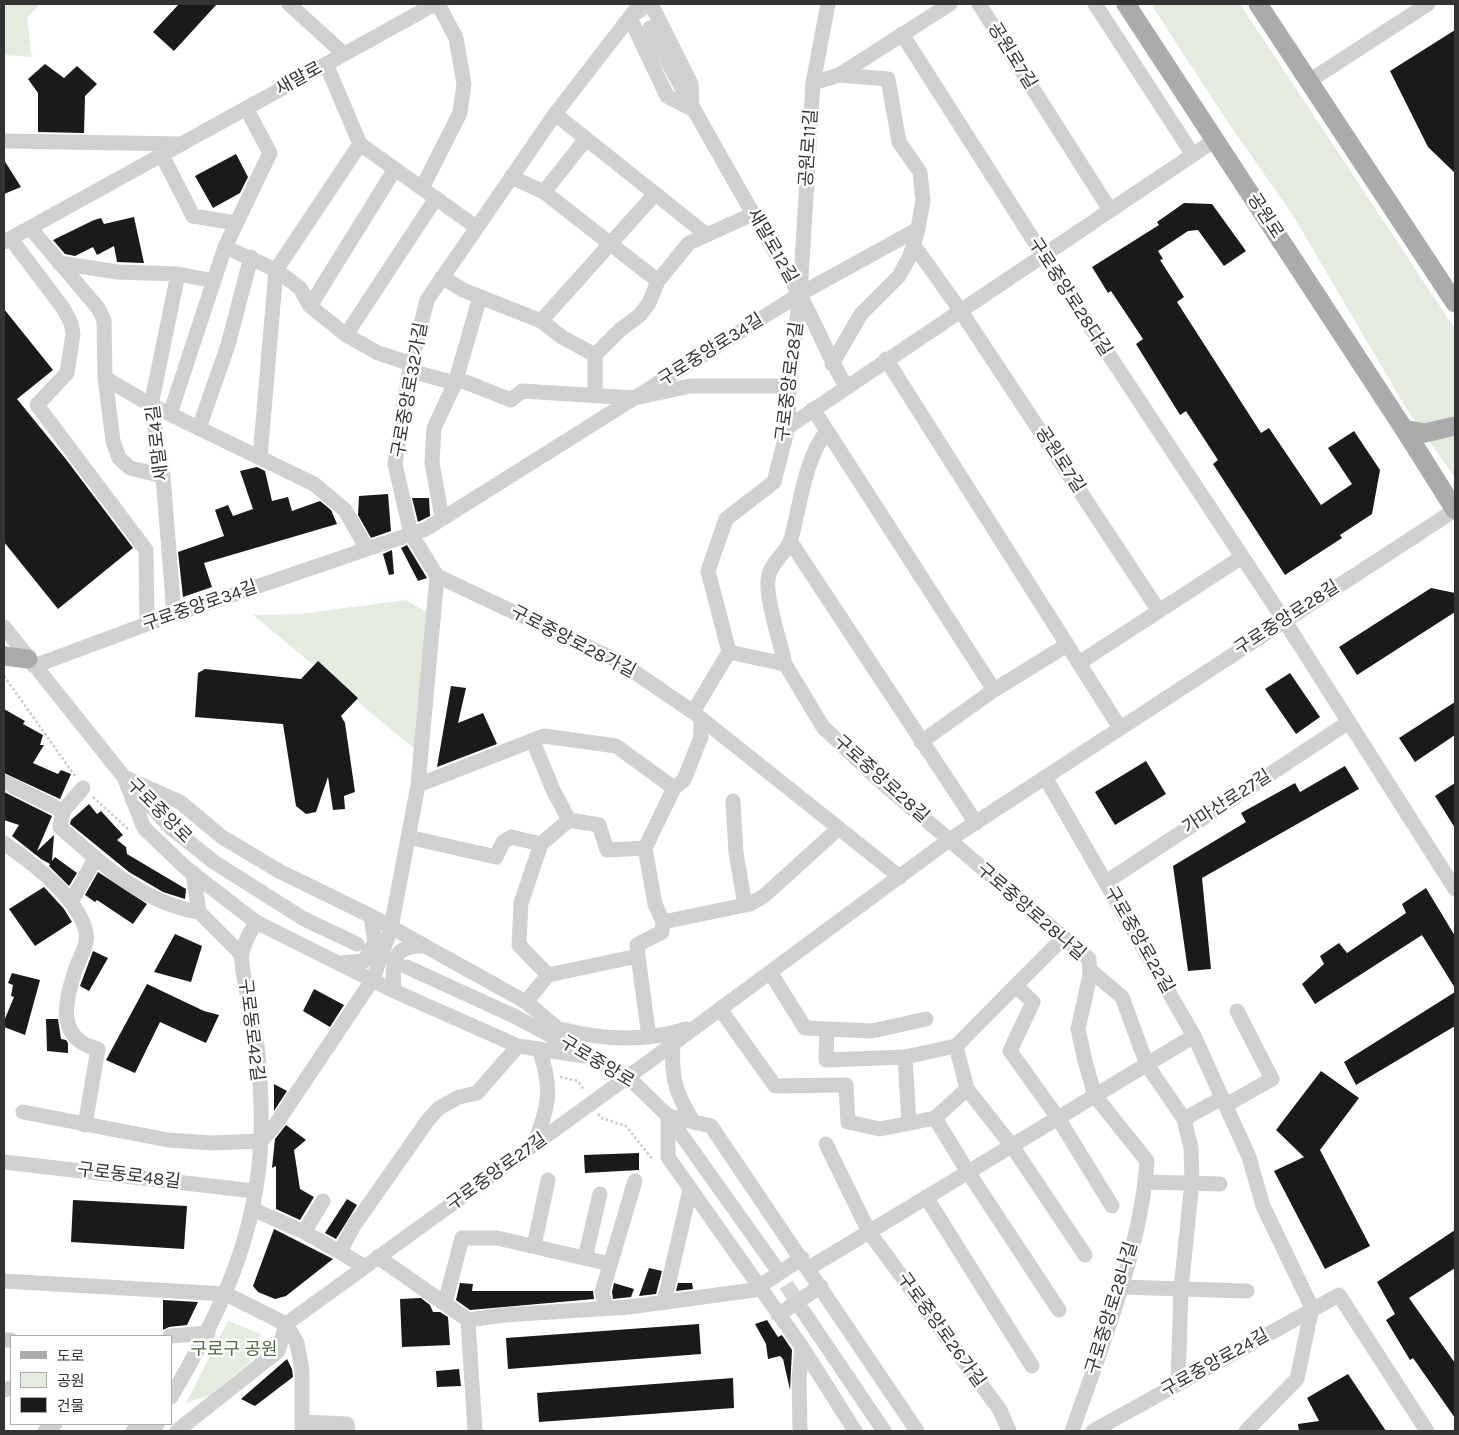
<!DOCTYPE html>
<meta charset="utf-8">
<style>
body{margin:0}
#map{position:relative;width:1459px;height:1435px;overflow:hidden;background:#fff;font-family:Karla,"Noto Sans KR",sans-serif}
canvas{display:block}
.frame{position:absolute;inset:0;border:5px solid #333;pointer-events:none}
.legend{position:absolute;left:10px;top:1335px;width:162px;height:90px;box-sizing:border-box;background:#fff;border:1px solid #adadad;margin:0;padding:6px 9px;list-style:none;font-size:15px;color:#333}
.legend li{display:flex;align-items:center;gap:10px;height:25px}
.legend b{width:25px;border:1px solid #adadad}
</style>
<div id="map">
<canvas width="1459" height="1435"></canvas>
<div class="frame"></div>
<ul class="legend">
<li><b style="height:6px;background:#ababab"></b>도로</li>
<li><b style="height:14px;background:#e4ebdf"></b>공원</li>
<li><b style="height:14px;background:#1a1a1a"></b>건물</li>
</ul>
</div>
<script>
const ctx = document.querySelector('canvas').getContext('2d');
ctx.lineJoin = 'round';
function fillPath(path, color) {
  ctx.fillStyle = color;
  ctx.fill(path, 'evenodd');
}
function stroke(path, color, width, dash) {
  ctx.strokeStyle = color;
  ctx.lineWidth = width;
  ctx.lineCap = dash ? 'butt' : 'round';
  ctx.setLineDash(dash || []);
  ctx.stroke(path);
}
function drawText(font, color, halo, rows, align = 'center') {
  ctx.font = font + ' Karla,"Noto Sans KR",sans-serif';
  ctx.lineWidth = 5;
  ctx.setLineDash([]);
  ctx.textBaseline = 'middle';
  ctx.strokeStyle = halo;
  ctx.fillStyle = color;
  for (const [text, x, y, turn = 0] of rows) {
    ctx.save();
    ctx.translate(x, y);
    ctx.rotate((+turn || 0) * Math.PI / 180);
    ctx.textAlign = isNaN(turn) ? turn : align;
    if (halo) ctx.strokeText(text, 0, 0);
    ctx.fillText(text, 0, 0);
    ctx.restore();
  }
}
const green = new Path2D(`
 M4,4H40L27,18L32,57L4,55Z
 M1151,4H1240L1455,329V478L1406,408L1294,217L1223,115Z
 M406,600L428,613L416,750L253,615L300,614Z
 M228,1321L261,1334L250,1362L210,1395L186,1403Z`);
const building = new Path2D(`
 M179,4H217L174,51L153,32Z
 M1455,30V173L1428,147L1390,71Z
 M45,64L64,78L77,66L97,84L85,96L84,133L38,132V93L28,79Z
 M236,154L248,177L240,193L213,208L195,176Z
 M4,160L21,187L4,194Z
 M1184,203L1212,204L1246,251L1224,266L1198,230L1188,231L1158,251L1163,259L1160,260L1184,297L1177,302L1261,433L1269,428L1321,505L1352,484L1328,448L1354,431L1380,470L1372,514L1340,535L1342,538L1285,575L1213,464L1218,460L1186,411L1180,415L1136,344L1143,339L1111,291L1108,293L1092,267L1159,225L1157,222Z
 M134,217L144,263L117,262L114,246L97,255L93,247L75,256L65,254L53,240L94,220L101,218L104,224Z
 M4,309L53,370L17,399L65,458L133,548L58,609L4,542Z
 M257,467L265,471L272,501L288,497L292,511L320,501L331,510L337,524L204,563L212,587L183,597L178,552L224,536L215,510L228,505L233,516L253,509L240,471Z
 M388,494L391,531L371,538L358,515L359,496Z
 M412,498H429L430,516L418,522Z
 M407,545L427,578L418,581L401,548Z
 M392,550L394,574L389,575L383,554Z
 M1431,588L1455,593V612L1357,675L1339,647Z
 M318,661L358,698L341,716L345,723L355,792L344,796L345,809L333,810L328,777L316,812L306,814L296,806L283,724L195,717L198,673L205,669L301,679Z
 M1290,673L1320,717L1296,734L1265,689Z
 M451,686L466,688L458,723L483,713L497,744L437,767Z
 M1455,702V735L1415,762L1399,738Z
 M4,709L25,721L23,724L43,735L40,745H44L33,763L58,774L61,770L71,774L60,799L4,773Z
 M1146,761L1166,794L1115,825L1095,792Z
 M1345,766L1359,789L1202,878L1211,969L1188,971L1173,866L1246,822L1241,813L1295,783L1300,792Z
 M1455,783V828L1435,796Z
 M4,792L52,816L37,851L54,835L52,861L55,857L77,873L69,886L49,866L50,864L41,859L12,836L19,825L4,820Z
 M89,804L97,814L101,811L123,835L117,840L126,847L127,854L186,889L185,899L163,892L129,872L70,824L71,820Z
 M98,872L147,904L133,924L97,900L95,902L85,895Z
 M44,887L64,909L72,922L35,946L9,909Z
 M1426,888L1455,936V988L1422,935L1315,1004L1302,984L1324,964L1320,956L1339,943L1347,953L1406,913L1402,904Z
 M175,934L202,946L191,982L154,972Z
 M93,951L108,958L89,991L80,986Z
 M12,973L40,980L25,1035L4,1027V1021L14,997L11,996L13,985L8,983Z
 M147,984L204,1011L219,1015L206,1043L160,1022L135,1073L106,1060Z
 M314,989L344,1005L330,1027L303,1011Z
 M1455,992V1026L1356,1085L1344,1062Z
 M46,1019H58L61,1039L66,1040L68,1043V1053L47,1051Z
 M1321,1071L1359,1098L1320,1150L1370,1246L1325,1269L1274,1171L1304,1157L1276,1130Z
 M274,1084L287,1091L274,1111Z
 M286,1125L306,1140L294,1150L300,1189L314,1197L300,1220L276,1209V1166L272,1168L275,1139Z
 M639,1153V1170L585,1173L584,1155Z
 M347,1199L357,1205L336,1239L325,1233Z
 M73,1200L187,1206L184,1249L71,1242Z
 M274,1229L333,1259L286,1296L275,1299L258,1292L253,1286Z
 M1455,1230V1268L1409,1298L1455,1363V1418L1413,1358L1410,1360L1386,1320L1395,1314L1377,1282Z
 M649,1268L662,1271L656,1294L639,1296Z
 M460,1283L473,1284L472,1291H593L594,1299L470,1310L456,1300Z
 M614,1283L634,1289L631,1297L613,1299L612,1292Z
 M678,1283H692L693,1289L676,1291Z
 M421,1298L430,1305L433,1312H440L448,1317L450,1345L402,1347L400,1299Z
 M163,1300L198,1302L187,1325L169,1327L163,1330Z
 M767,1320L778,1337L782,1335L792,1350L790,1390L783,1359L780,1356L768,1359L766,1344L755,1324Z
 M699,1324L701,1354L508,1369L506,1338Z
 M287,1359L292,1369L293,1377L255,1406L241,1399Z
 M459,1369L461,1386L437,1387L436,1371Z
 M1348,1374L1386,1431H1299L1298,1424L1319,1421L1307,1398Z
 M733,1378L734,1408L539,1422L537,1393Z`);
const minorTunnel = new Path2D(`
 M636,4L650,28
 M774,1265L804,1313`);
const path = new Path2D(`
 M4,676L75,776
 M93,797L128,829
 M560,1077L578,1081L584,1090
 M598,1114L601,1118L626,1126L653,1160`);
const minor = new Path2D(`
 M289,4L344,54
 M828,4L813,83L800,294L789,386L788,427L774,482L726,519L708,571L729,652L785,664L823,727L879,780L1089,959L1090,975L1078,1029L1085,1061L1095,1096L1147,1161C1141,1249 1101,1348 1072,1431
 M979,4L1110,210
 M1095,4L1193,155
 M630,18L667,96L692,109L691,84L651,4
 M650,28C696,117 748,204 798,292C816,322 827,356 846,386
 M902,34L1043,255L1284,620L1455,889
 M326,64L360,144L476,227
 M1309,81L1428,4
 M813,83L839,75L950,4
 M555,114L707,235
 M4,141L180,144
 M360,144L276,270L300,288L310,306L346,335L378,353L412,364
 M162,155L193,216L235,223
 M511,177L544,192L658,281
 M422,188L460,113L464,84L456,38L438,4
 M544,192L586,139
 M31,229L98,308L104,320L105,378L113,441L119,458L130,468L163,476
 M11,239L63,308L71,323L73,334L67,373L37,405L146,550L147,624
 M4,242L435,4
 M913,244L960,310L1159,611
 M225,247L276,270L260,457
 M59,263L118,272L178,274L214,281
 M442,277L463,290L541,321L562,337L595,355L620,330L640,315L649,303L658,281L689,243L753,214
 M310,306L395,169
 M541,321L655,194
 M346,335L436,198
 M886,359L1120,728
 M832,364L861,314L899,276L910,256L918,229L923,200L920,172L899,142L888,79L839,75
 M410,371L455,383L463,381L511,400L522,391L635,398L690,386H789
 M105,378L151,405L314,484L345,510L367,549
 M595,395V355
 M813,409L994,690
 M170,414L225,247L270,153L246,108
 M788,427L1215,140
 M199,428L228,345L251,257
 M442,518L432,463L434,428L455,383L480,297
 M790,541L976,823
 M437,576L620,662L693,712L900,877
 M174,615L163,476L151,405L178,274
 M4,627L124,777L171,828L214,862L304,919L357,944
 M1079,663L1242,557
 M785,664C781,643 763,593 769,574C773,561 787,552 791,539C801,503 804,460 827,431
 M34,666L147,624L426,529L800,294L918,229
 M693,712L729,652
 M533,741L553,790L569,820L599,825L607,850L645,848
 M921,742L994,690L1067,645
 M124,777L144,828L187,869L256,922L394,991L518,1046L592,1057
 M124,777L180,802L222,837L279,871L371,916L526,1002L592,1057
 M1045,777L1194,1036L1249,1157L1263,1206L1312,1308L1297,1379L1246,1431
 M4,782L63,811L83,788
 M418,785L544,736L616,746L674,788
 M733,801L736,853L745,905
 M63,811L60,827C101,864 143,903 199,912
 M408,837L496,857L503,842L511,837L541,844L569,820
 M4,843C32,863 74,894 85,928C90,943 81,954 76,968C65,1000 55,1039 98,1049L85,1125
 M541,844L521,903L519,945L548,975L638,956L637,945L662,932L663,922L750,904L764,896L839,828
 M193,873L199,912L241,954
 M1106,882L1349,722
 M71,902L95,859
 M663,922L655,904L645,848L674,788L684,780L701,737V719
 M638,956L649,1037
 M342,963L364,961L375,942L371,916
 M407,967L514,1016L628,1077L668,1116L774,1265
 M1090,970L1122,997L1147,1065L1184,1119L1191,1148L1192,1182L1181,1289L1178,1384
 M770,972L805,1028L872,1031L926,1019
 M1017,987L1033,1002L1010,1051L1058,1118L1112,1206
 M394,991C392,966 391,944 423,946
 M526,1002L548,975
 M720,1009L775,1086L846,1085L848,1122L880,1129L935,1118L967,1089
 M827,1029L826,1060L905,1057L956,1046
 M564,1030C605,1040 645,1042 686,1029
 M673,1043C671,1078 675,1091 692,1120
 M956,1046L967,1089L1012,1146L1085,1255
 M956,1046L1063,938
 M905,1057L909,1123
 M1226,1105L1272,1079L1237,1011
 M23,1112L168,1140L212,1143L261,1141L276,1124L373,979L391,928L418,785L437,576L411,534L395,464L408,378L427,300L555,114L640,4
 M935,1118L968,1172L1059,1310
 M1184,1119L1222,1098
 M826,1144L869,1232L1000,1410L1009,1431
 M534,1145C549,1106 553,1089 539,1049
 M4,1162L254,1191
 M1146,1182L1220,1184
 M926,1197L1032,1366
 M252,1209L304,1232L340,1252
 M304,1232L323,1201
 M534,1246L548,1180
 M378,1257L468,1320L504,1315L629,1307L754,1290L802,1258
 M585,1258L600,1194
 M365,1267L340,1252L353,1227L428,1120L439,1108L459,1097L477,1093L518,1046
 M809,1268L1194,1036
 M4,1281L226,1294L286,1324L297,1343L302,1370V1431
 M1121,1287L1247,1291
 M445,1303L462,1238H497L610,1264
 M664,1303L690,1190
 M606,1308L602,1292L635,1181
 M805,1314L884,1431
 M778,1315L821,1286
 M468,1320L475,1431
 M170,1336L208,1333
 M4,1340H11
 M4,1390L11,1388
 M171,1397C220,1313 258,1236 261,1136C262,1109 260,1066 256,1038C254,1021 239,965 242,953C244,942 251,931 256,922
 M302,1422L347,1424L348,1431
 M45,1431L55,1424
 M133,1431L143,1424
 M153,1431L157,1424
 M177,1431L278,1351L286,1324L647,1063L949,840L1455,510
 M800,1431L799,1379L802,1347
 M855,1431L802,1347L668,1157V1116L711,1126L917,1431
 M1093,1431L1339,1295L1427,1431`);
const major = new Path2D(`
 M1126,4L1404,429L1455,510
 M1258,4L1455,303
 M1404,429L1425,433L1455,426
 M4,656L28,659`);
const streetNames = [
 ["공원로7길",1012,56,58],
 ["새말로",299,79,-29],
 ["공원로11길",809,148,-86],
 ["공원로",1265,216,57],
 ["새말로12길",772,246,60],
 ["구로중앙로28다길",1070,297,57],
 ["구로중앙로34길",711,350,-32],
 ["구로중앙로28길",790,382,-83],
 ["구로중앙로32가길",410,390,-80],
 ["새말로4길",158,443,-97],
 ["공원로7길",1060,460,57],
 ["구로중앙로34길",200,606,-19],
 ["구로중앙로28길",1287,618,-33],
 ["구로중앙로28가길",573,642,27],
 ["구로중앙로28길",881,779,42],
 ["가마산로27길",1227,802,-33],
 ["구로중앙로",159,811,45],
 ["구로중앙로28나길",1031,912,41],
 ["구로중앙로22길",1139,940,60],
 ["구로동로42길",251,1030,83],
 ["구로중앙로",597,1062,31],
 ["구로중앙로27길",497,1172,-36],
 ["구로동로48길",129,1176,7],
 ["구로중앙로28나길",1112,1308,-73],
 ["구로중앙로26가길",941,1330,54],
 ["구로중앙로24길",1215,1363,-29]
];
const parkNames = [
 ["구로구 공원",234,1350]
];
fillPath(green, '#e4ebdf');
fillPath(building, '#1a1a1a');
stroke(minorTunnel, '#d6d6d6', 15, [15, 8]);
stroke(path, '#cacaca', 2.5, [2.5, 2.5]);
stroke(minor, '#d0d0d0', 15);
stroke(major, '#ababab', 19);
drawText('18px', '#333', '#fff', streetNames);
drawText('18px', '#516d42', '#fff', parkNames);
</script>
